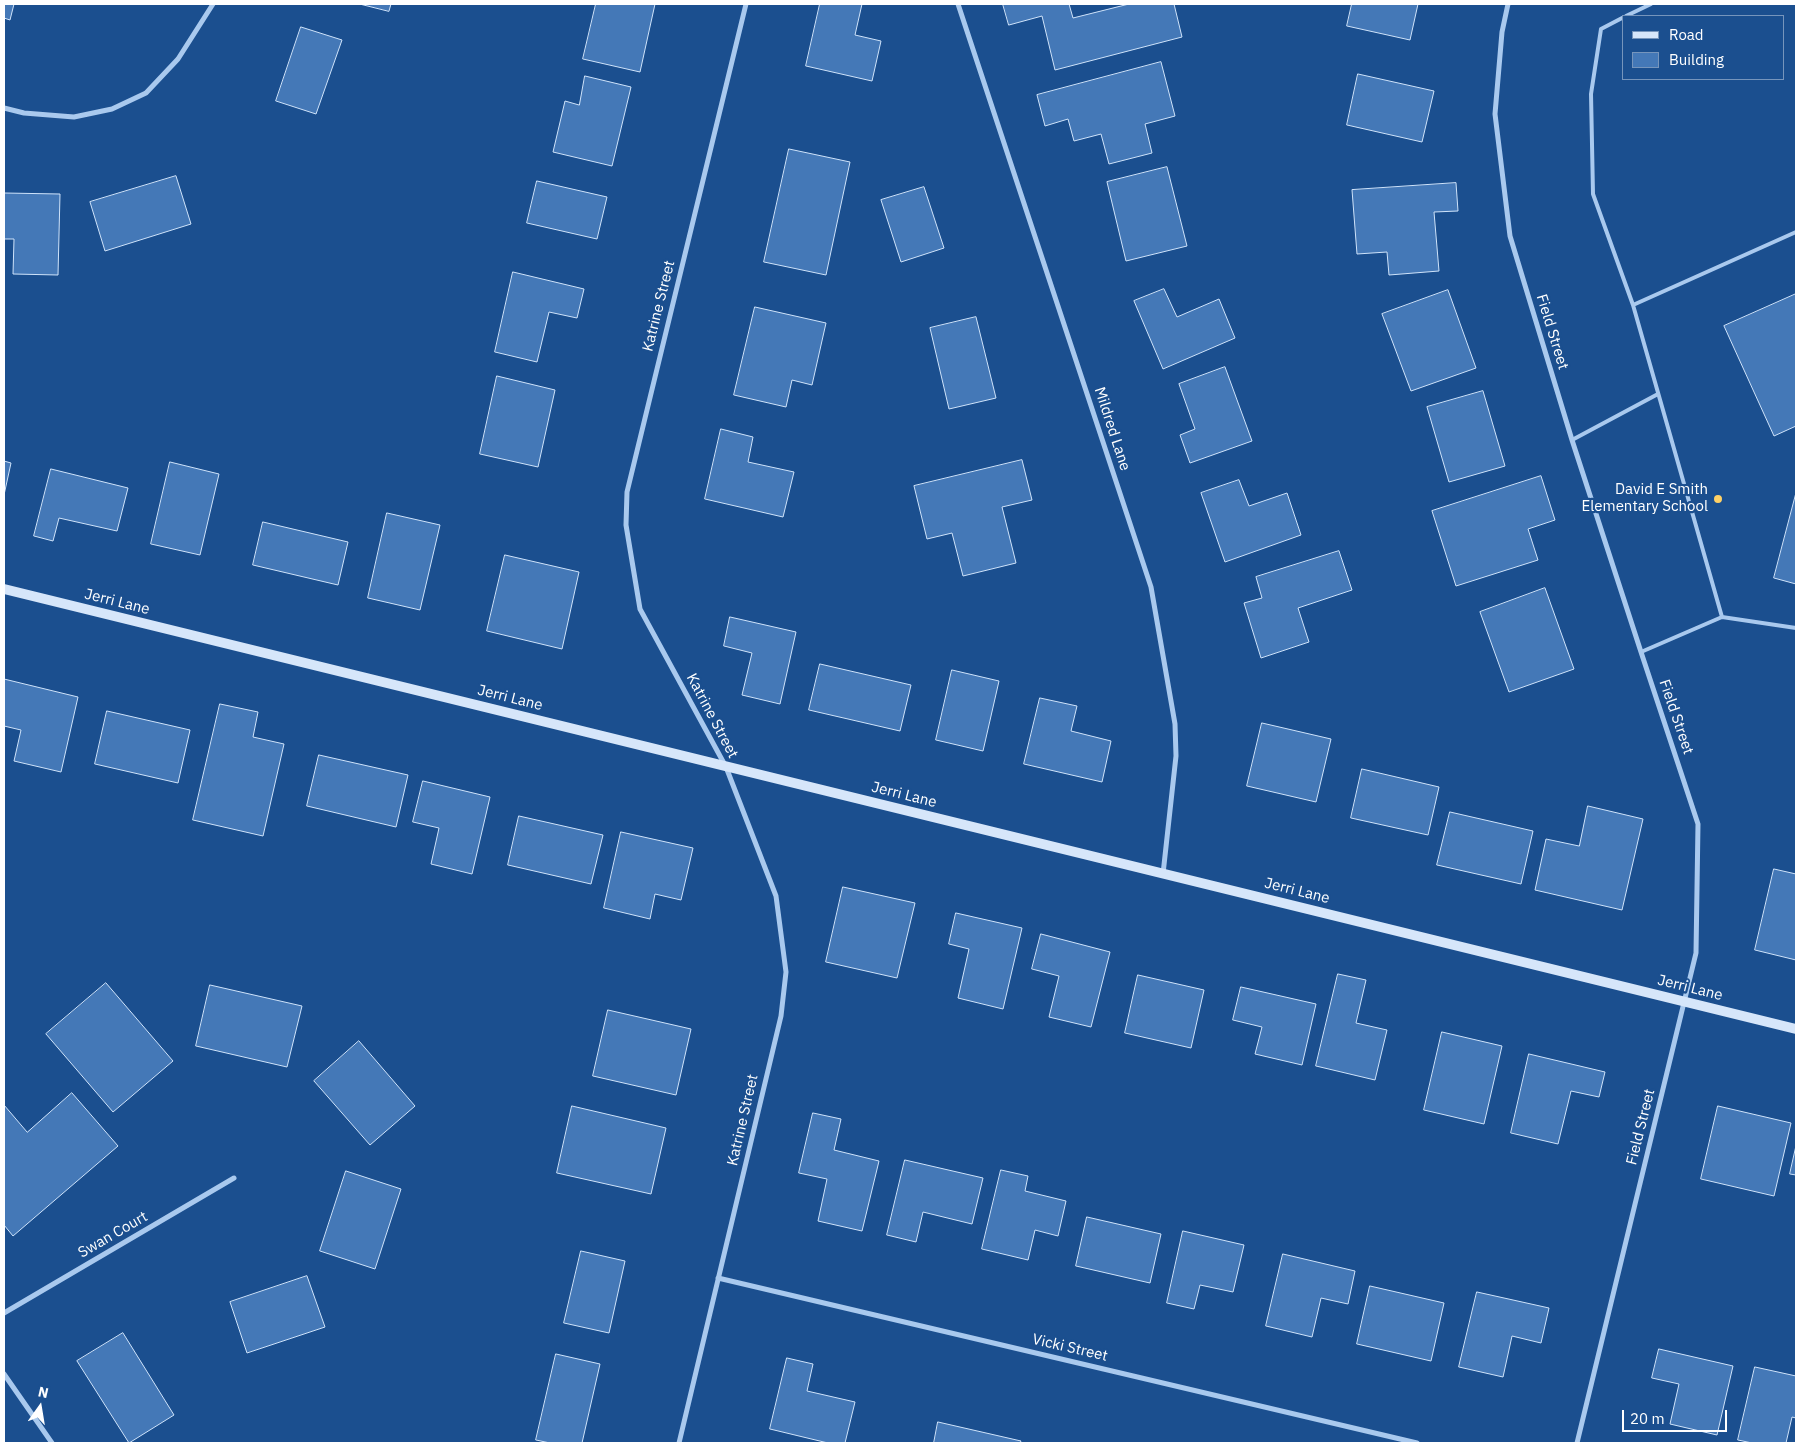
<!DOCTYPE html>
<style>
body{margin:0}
#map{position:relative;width:1800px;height:1447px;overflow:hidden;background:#1b4f8f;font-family:"IBM Plex Sans",sans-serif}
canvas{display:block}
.frame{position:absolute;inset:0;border:5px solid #fff;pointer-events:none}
.legend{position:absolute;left:1622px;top:15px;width:162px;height:65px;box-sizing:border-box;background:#1b4f8f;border:1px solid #7695bc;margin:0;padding:6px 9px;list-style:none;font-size:15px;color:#fff}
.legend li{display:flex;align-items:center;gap:10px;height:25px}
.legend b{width:25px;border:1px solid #7695bc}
.north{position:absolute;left:15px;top:1382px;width:50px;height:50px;-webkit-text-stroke:4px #1b4f8f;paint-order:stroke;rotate:13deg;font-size:14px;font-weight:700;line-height:20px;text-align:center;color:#fff}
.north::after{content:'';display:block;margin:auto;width:18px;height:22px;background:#fff;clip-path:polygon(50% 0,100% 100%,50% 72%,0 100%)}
.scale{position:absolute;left:1622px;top:1410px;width:105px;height:22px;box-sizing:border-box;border:2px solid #fff;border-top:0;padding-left:6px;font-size:15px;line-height:18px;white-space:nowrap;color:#fff;-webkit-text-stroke:4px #1b4f8f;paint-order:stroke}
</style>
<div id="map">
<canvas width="1800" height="1447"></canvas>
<div class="frame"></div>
<ul class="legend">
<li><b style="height:6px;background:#d6e6fa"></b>Road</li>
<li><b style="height:14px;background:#4478b7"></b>Building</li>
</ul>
<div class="north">N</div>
<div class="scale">20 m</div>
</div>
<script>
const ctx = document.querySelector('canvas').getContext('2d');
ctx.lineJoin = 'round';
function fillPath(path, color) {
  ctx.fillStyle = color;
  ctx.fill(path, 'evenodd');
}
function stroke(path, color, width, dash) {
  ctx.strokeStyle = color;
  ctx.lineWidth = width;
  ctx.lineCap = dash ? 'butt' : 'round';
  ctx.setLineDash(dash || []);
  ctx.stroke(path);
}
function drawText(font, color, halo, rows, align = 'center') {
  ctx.font = font + ' "IBM Plex Sans",sans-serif';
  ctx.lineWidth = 4.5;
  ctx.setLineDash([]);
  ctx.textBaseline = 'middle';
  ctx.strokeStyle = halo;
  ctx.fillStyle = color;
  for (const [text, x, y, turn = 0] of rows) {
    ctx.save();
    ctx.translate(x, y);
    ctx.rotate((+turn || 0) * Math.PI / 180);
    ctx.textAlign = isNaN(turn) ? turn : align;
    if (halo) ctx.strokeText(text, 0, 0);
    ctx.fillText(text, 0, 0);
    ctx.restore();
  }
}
const building = new Path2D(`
 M4,4H14L10,20L4,18Z
 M360,4H391L389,11Z
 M596,4H655L640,72L583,59Z
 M820,4H862L855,35L881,41L872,81L806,66Z
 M1003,4H1069L1073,18L1129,4H1174L1182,37L1055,70L1042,16L1009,25Z
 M1352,4H1418L1410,40L1347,26Z
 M301,27L342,40L316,114L276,101Z
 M1161,62L1175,116L1145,124L1152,153L1109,164L1101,134L1074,141L1068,119L1045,126L1037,95Z
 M1358,74L1434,91L1422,142L1347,125Z
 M585,76L631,87L612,166L553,152L565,101L579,105Z
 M789,149L850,162L826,275L764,262Z
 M1167,167L1187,246L1126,261L1107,182Z
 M176,176L191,224L105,251L90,202Z
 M537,181L607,197L597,239L527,223Z
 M1456,183L1458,211L1434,212L1439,271L1389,275L1387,252L1357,254L1352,190Z
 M924,187L944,248L901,262L881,200Z
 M4,193L60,194L58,275L13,274L14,239H4Z
 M513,272L584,289L577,318L549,312L537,362L495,352Z
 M1164,289L1177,317L1219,299L1235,338L1163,369L1134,301Z
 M1448,290L1476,368L1411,391L1382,314Z
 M1796,294V426L1774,436L1724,326Z
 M755,307L826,323L812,385L792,380L786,407L734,395Z
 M976,317L996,398L949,409L930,328Z
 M1225,367L1252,441L1190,463L1180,435L1195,429L1179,384Z
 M497,376L555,390L538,467L480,454Z
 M1483,391L1505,466L1449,482L1427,407Z
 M721,429L753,437L748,462L794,472L783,517L705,499Z
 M1022,460L1032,500L1002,507L1016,563L963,576L952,533L927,539L914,486Z
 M4,461L11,463L4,495Z
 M170,462L219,474L200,555L151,544Z
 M51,469L128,488L117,531L59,518L53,541L34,536Z
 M1541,476L1555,520L1528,529L1538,560L1456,586L1432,511Z
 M1239,480L1249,506L1287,493L1301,535L1225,562L1201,493Z
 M1796,493V584L1774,578Z
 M387,513L440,525L420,610L368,598Z
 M263,522L348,542L338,585L253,565Z
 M1339,551L1352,590L1298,608L1309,642L1261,658L1244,603L1262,598L1256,577Z
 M505,555L579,572L562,649L487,631Z
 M1545,588L1574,669L1509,692L1480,612Z
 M730,617L796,632L780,704L742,695L752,653L724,646Z
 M820,664L911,685L900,731L809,710Z
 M952,670L999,681L983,751L936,740Z
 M4,679L78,697L61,772L14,761L21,730L4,726Z
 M1040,698L1077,706L1071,731L1111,741L1102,782L1024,764Z
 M220,704L258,712L253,737L284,744L263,836L193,820Z
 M107,711L190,730L178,783L95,764Z
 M1262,723L1331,739L1316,802L1247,786Z
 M319,755L408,775L396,827L307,806Z
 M1362,769L1439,787L1428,835L1351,818Z
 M423,781L490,797L472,874L431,864L439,828L413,822Z
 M1588,806L1643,819L1622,910L1535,890L1546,839L1579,846Z
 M1450,812L1533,831L1521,884L1437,865Z
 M519,816L603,835L591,884L508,865Z
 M621,832L693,848L681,900L655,894L650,919L604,908Z
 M1774,869L1796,874V960L1755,950Z
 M843,887L915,903L897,978L826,962Z
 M956,913L1022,928L1003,1009L958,998L969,949L949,944Z
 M1041,934L1110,952L1091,1027L1049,1017L1059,976L1032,969Z
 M1338,974L1366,980L1356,1023L1387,1030L1375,1080L1316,1066Z
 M1138,975L1204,990L1191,1048L1125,1033Z
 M106,983L173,1061L113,1112L46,1034Z
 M210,985L302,1006L287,1067L196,1046Z
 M1241,987L1316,1004L1302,1065L1255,1054L1262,1027L1233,1020Z
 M608,1010L691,1029L676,1095L593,1076Z
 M1442,1032L1502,1046L1484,1124L1424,1110Z
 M359,1041L415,1106L370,1145L314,1081Z
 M1529,1054L1605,1072L1599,1097L1571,1091L1558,1144L1511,1133Z
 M72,1093L118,1146L13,1236L4,1225V1105L27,1132Z
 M572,1106L666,1128L651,1194L557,1173Z
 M1718,1106L1791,1123L1774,1196L1701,1179Z
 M813,1113L841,1119L834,1150L879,1161L862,1231L818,1221L827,1179L799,1173Z
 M1796,1146V1175L1790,1174Z
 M905,1160L983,1178L972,1224L923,1212L916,1242L887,1235Z
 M1001,1170L1028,1176L1025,1191L1066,1201L1058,1236L1035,1230L1028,1260L982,1249Z
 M346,1171L401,1189L375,1269L320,1251Z
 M1087,1217L1161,1234L1150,1283L1076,1266Z
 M1183,1231L1244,1245L1233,1292L1200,1285L1194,1309L1167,1303Z
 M581,1251L625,1261L609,1333L564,1323Z
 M1283,1254L1355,1271L1348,1304L1321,1298L1312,1337L1266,1326Z
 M307,1276L325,1327L247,1353L230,1302Z
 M1370,1286L1444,1303L1431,1361L1357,1344Z
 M1477,1292L1549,1308L1541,1343L1512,1336L1503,1377L1459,1367Z
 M123,1333L174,1415L129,1443L77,1361Z
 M1659,1349L1733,1366L1717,1435L1670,1424L1679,1384L1652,1378Z
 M556,1354L600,1364L582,1443H550L536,1440Z
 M787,1358L813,1364L807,1391L855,1402L845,1443H828L770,1429Z
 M1755,1367L1796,1376V1418L1792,1417L1786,1443H1752L1738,1440Z
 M938,1422L1021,1441L1020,1443H934Z`);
const lane = new Path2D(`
 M1626,16L1651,4
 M1624,17L1601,29L1591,94L1593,194L1633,305L1796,232
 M1633,305L1722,617L1796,628
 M1572,440L1658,394
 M1641,652L1722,617`);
const street = new Path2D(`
 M958,4L1151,587L1175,724L1176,756L1163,874
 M1508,4L1502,32L1495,114L1510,236L1572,440L1641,652L1698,824L1696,953L1577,1443
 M4,108L24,113L74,117L112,109L146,93L178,59L213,4
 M718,1278L1417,1443
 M4,1313L234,1178
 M4,1374L52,1443
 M679,1443L781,1016L786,972L776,896L726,767L640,609L626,525L627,492L746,4`);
const secondary = new Path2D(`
 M4,589L1796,1029`);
const markers = [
 [1718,499,5,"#ffd166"]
];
const streetNames = [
 ["Katrine Street",659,306,-76],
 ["Field Street",1552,332,73],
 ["Mildred Lane",1112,429,72],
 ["Jerri Lane",117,602,14],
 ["Jerri Lane",510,698,14],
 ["Katrine Street",712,716,62],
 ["Field Street",1676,717,71],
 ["Jerri Lane",904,795,14],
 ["Jerri Lane",1297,891,14],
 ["Jerri Lane",1690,988,14],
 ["Katrine Street",743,1120,-77],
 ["Field Street",1641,1127,-76],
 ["Swan Court",113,1235,-30],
 ["Vicki Street",1070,1348,13]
];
const poiNames = [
 ["David E Smith",1708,490],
 ["Elementary School",1708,507]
];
fillPath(building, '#4478b7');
stroke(building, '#cfe3fa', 1);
stroke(lane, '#a9c9ee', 4);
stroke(street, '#a9c9ee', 5);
stroke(secondary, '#d6e6fa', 10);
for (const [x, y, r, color] of markers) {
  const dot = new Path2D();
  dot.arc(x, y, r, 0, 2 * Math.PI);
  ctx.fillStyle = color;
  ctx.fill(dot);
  stroke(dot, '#1b4f8f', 2);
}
drawText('15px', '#fff', '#1b4f8f', streetNames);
drawText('15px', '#fff', '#1b4f8f', poiNames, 'right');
</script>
